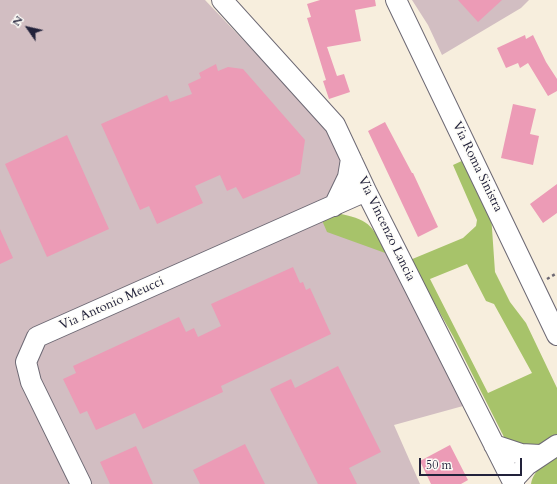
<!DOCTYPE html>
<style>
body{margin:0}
#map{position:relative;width:557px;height:484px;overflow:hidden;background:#f7eedd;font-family:Cardo,serif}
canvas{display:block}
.north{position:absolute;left:8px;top:8px;width:40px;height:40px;-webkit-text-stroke:3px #fdfcf7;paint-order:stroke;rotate:304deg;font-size:11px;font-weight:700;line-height:16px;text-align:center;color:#22223b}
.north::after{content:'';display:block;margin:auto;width:14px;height:18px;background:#22223b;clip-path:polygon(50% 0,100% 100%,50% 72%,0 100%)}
.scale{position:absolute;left:419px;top:458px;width:103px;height:18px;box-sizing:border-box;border:2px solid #22223b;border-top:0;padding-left:5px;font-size:12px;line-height:14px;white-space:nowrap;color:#22223b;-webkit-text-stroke:3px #fdfcf7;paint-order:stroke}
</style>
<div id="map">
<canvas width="557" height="484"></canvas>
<div class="north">N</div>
<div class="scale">50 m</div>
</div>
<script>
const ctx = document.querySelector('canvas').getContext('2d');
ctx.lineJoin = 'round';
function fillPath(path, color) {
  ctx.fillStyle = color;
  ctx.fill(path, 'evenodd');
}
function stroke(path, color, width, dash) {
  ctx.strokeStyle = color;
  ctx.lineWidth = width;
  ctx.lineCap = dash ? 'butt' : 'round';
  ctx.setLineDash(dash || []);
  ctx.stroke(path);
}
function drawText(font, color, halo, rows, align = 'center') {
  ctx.font = font + ' Cardo,serif';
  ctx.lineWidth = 3;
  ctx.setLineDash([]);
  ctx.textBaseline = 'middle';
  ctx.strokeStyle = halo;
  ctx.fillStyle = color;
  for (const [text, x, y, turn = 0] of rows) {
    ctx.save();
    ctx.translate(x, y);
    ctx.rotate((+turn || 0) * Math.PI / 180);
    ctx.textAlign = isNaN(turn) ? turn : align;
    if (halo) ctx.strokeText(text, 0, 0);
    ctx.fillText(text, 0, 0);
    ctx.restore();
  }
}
const industrial = new Path2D(`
 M0,0H205L328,129L343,160L340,174L321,218L388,254L463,406L394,425L420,484H0Z
 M412,0H529L521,8L442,55L428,25Z`);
const green = new Path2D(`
 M466,159L491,214L495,272L510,302L526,323L557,388V437L531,450L505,439L453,336L410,260L463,238L476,226L477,220L453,165ZM467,264L486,301L494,304L532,373L488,393L430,279Z
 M341,214C372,220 372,228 388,254L327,232L321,218Z
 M557,456V484H531C534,469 545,464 557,456Z`);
const building = new Path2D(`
 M320,0H375L376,6L355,10L361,41L327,47L337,76L344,74L350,92L329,99L323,81L326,80L307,18L311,17L307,4Z
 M458,0H502L478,22Z
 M525,35L526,39L533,35L546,62L557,79V91L548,96L528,63L520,68L518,63L506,68L497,48Z
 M216,64L218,71L228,67L243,69L305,140L300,174L243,199L236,187L227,191L220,175L195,186L203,203L157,224L149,206L140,210L101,124L167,95L170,102L192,94L188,84L201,78L199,73Z
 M513,104L536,109L530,134L539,136L533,165L501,158Z
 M385,122L412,173H413L438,227L418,237L368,131Z
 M67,135L109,229L47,257L5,164Z
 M557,184V213L543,223L530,204Z
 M0,229L13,258L0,264Z
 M293,267L300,283L303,282L306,290L310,288L331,334L221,386L223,392L143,429L135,413L96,430L87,411L80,414L63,379L76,373L73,366L179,317L186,332L194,328L198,337L221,326L211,304Z
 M338,366L381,452L349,468L357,484H318L270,389L291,379L295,388Z
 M245,444L265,484H200L193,470Z
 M450,445L468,480L461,484H431L420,461Z
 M136,446L153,484H110L100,462Z`);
const path = new Path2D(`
 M547,279L557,273`);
const minor = new Path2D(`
 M222,0L335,125L366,191L514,484
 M396,0L557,335
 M334,206L348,177L351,159
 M494,445L521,454L540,455
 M513,480L527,465L557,445
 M81,484L31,382L26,362L37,337L366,191`);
const streetNames = [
 ["Via Roma Sinistra",477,167,64],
 ["Via Vincenzo Lancia",386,229,64],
 ["Via Antonio Meucci",112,304,-24]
];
fillPath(industrial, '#d2bec2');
fillPath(green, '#a7c36a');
fillPath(building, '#ec9bb6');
stroke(minor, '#6d6974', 22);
stroke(path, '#6d6974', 2.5, [3, 3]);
stroke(minor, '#fff', 20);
drawText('13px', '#22223b', '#fdfcf7', streetNames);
</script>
